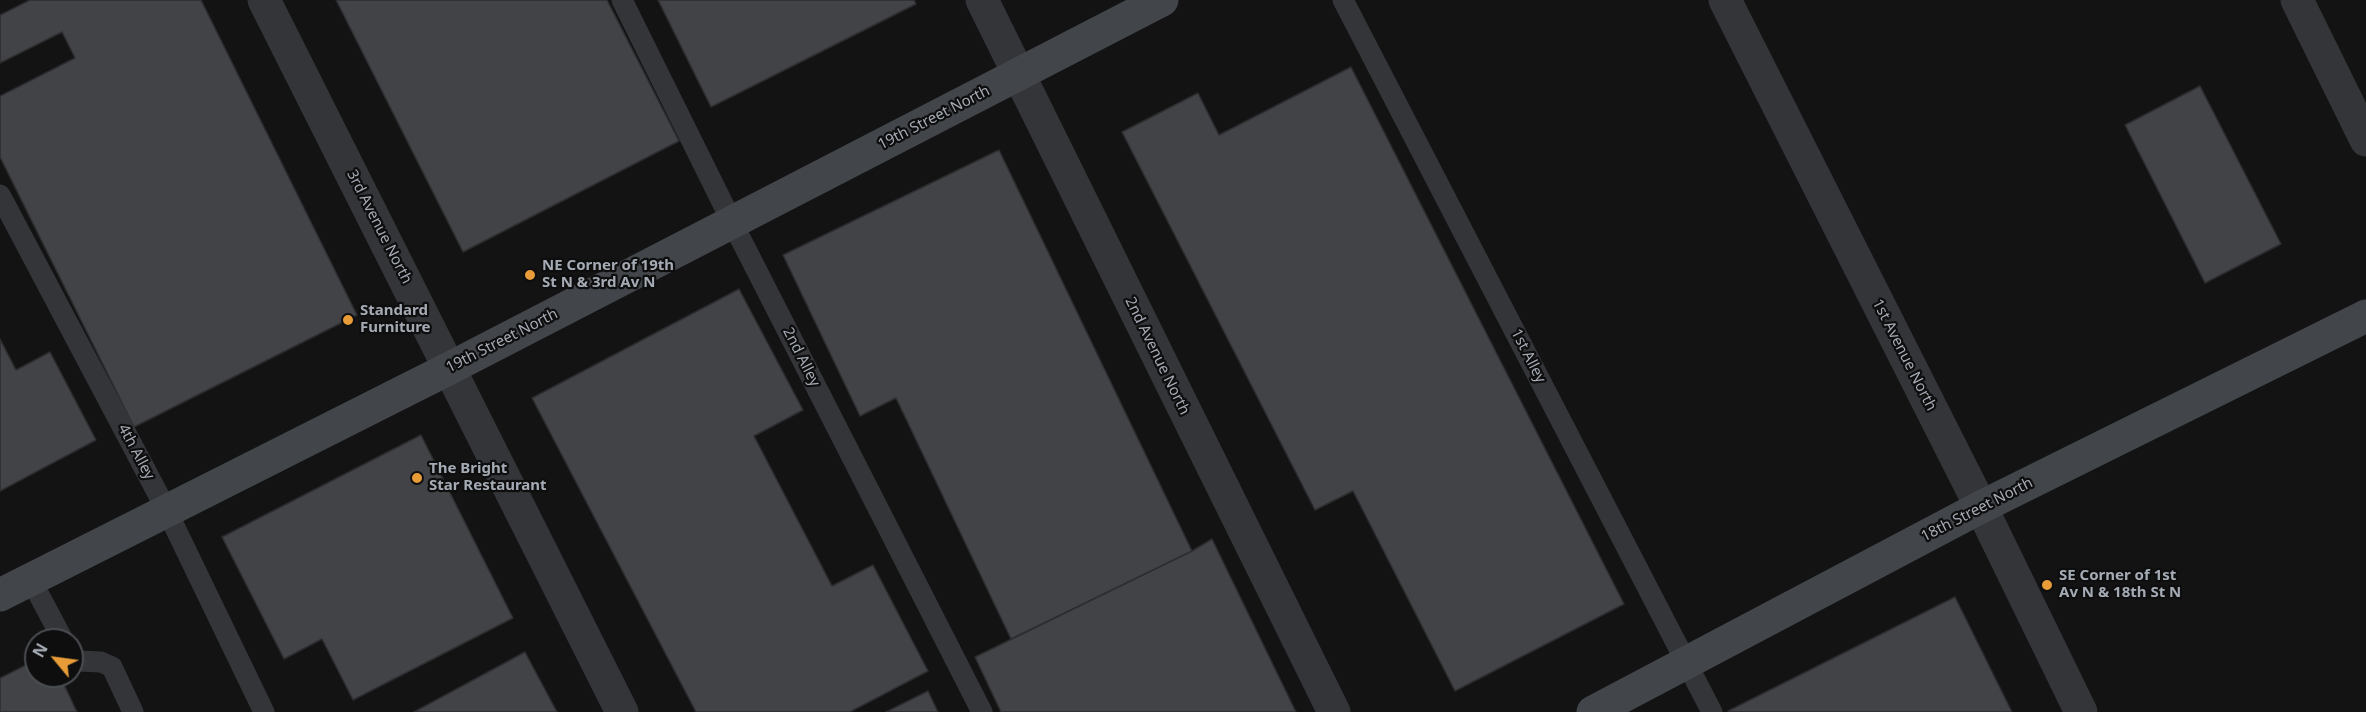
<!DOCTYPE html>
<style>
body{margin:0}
#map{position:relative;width:2366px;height:712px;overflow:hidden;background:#131314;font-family:"Noto Sans",sans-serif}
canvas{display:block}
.north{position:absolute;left:24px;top:628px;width:60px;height:60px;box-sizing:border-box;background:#0e0e0f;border:2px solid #4a4d51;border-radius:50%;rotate:299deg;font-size:16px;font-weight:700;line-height:24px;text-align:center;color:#a5abb4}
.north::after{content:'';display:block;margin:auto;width:21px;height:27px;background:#e79c38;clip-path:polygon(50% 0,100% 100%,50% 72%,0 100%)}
</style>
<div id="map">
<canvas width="2366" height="712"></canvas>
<div class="north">N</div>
</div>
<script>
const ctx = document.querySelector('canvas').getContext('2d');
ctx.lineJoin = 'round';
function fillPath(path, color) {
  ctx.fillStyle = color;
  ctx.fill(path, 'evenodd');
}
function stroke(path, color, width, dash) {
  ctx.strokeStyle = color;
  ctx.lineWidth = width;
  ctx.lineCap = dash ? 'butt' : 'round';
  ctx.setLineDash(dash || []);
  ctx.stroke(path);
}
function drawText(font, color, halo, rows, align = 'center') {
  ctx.font = font + ' "Noto Sans",sans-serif';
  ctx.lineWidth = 4.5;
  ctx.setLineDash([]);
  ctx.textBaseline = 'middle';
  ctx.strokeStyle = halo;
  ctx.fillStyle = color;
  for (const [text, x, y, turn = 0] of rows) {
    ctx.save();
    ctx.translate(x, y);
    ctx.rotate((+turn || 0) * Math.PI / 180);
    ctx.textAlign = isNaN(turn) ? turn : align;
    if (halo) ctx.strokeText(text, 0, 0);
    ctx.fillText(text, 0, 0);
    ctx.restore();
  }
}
const building = new Path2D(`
 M30,0H201L357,315L134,427L0,157V96L75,58L62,32L0,63V15Z
 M336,0H607L679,141L463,252Z
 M658,0H914L916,4L711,107Z
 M1351,67L1624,604L1455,691L1353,491L1315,510L1122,132L1198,93L1219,135Z
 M2200,86L2281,244L2205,283L2125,125Z
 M999,150L1192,551L1011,639L896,398L860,416L783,255Z
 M739,289L803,410L754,436L832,586L873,565L928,671L850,712H696L532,398Z
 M0,339L16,370L50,352L96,440L0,491Z
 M421,435L513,618L353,700L322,639L284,659L222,537Z
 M1212,539L1296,712H1001L975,657L1192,551Z
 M1955,597L2012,712H1729L1728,711Z
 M525,652L557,712H414Z
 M36,660V676H60L77,712H0V678Z
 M928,691L938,712H886Z`);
const lane = new Path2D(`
 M622,0L732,222L982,712
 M1343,0L1712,712
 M0,195L167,511L264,712
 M31,580L63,640
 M72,654L79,661L101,662L112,667L133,712`);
const street = new Path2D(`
 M264,0L622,712
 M982,0L1334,712
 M1725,0L1981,507L2081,712
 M2297,0L2366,140`);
const secondary = new Path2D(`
 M0,595L450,368L1162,0
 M1593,712L1981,507L2366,316`);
const markers = [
 [530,275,6,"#e79c38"],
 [348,320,6,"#e79c38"],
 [417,478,6,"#e79c38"],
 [2047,585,6,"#e79c38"]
];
const streetNames = [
 ["19th Street North",934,118,-27],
 ["3rd Avenue North",379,227,63],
 ["19th Street North",502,341,-27],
 ["1st Avenue North",1904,355,63],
 ["2nd Avenue North",1157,356,64],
 ["1st Alley",1528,356,63],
 ["2nd Alley",801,357,63],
 ["4th Alley",136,452,62],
 ["18th Street North",1977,510,-27]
];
const poiNames = [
 ["NE Corner of 19th",542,266],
 ["St N & 3rd Av N",542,283],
 ["Standard",360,311],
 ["Furniture",360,328],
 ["The Bright",429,469],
 ["Star Restaurant",429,486],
 ["SE Corner of 1st",2059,576],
 ["Av N & 18th St N",2059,593]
];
fillPath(building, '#424347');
stroke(building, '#2d2d30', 1.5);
stroke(lane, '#343539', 21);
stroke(street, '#343539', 33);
stroke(secondary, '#424549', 33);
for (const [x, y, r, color] of markers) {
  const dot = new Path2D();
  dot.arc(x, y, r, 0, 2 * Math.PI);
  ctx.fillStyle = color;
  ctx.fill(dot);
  stroke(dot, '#0e0e0f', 2);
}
drawText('15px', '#a5abb4', '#0e0e0f', streetNames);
drawText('bold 15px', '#a5abb4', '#0e0e0f', poiNames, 'left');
</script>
